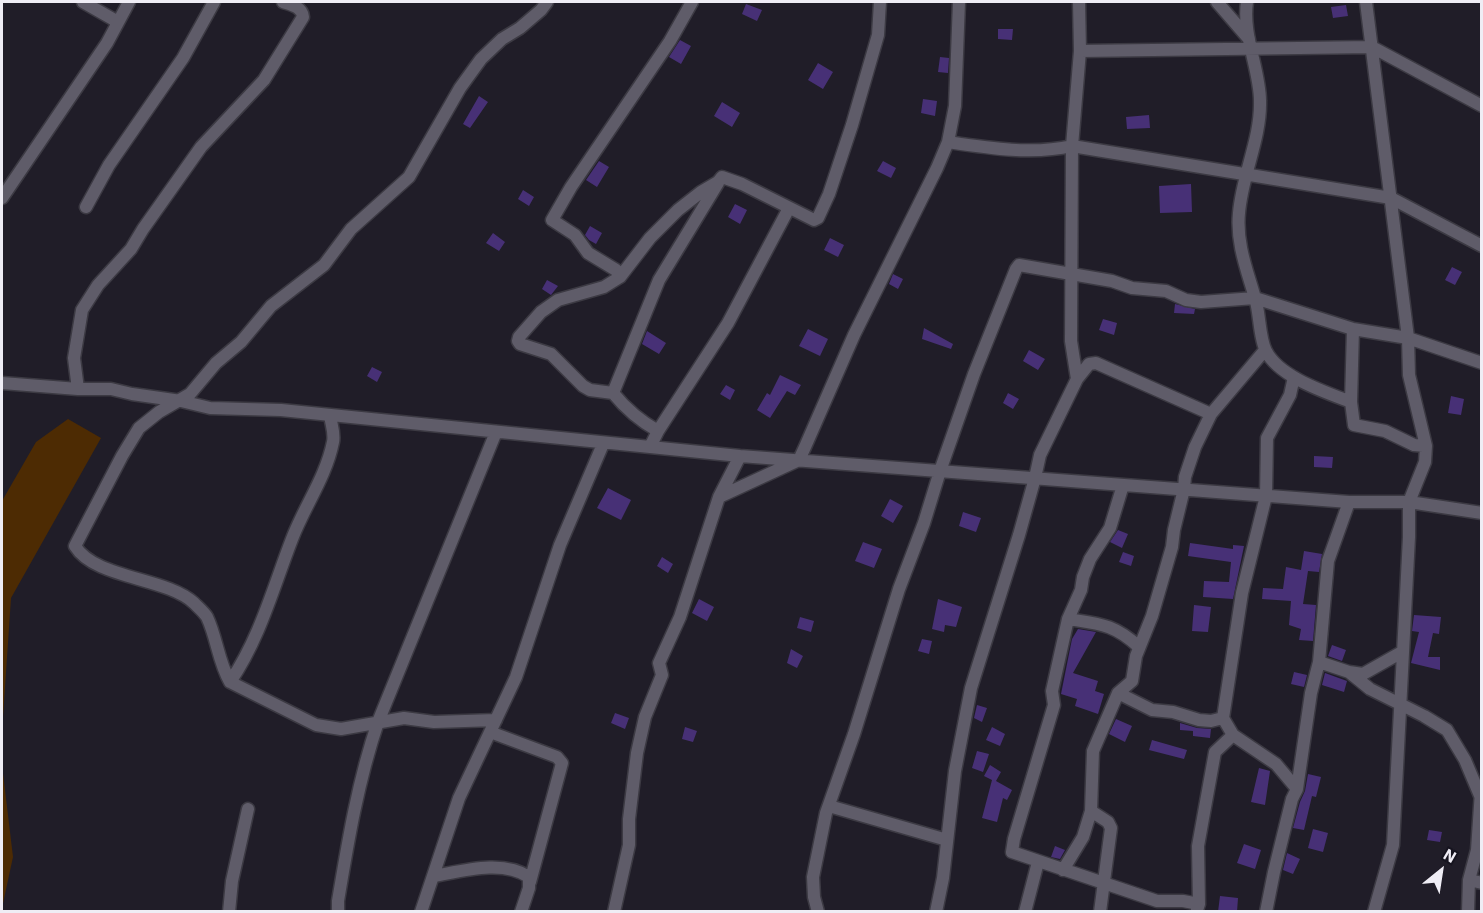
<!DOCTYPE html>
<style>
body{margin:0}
#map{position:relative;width:1483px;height:913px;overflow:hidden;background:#201d28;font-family:"IBM Plex Sans",sans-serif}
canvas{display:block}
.frame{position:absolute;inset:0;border:3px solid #efedf5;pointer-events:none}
.north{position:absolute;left:1411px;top:841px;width:60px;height:60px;-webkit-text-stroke:4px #16141f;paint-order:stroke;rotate:30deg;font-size:16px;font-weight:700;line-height:24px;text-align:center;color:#efedf5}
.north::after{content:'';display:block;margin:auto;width:21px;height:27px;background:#efedf5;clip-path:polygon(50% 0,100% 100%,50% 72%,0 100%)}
</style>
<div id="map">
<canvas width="1483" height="913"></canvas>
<div class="frame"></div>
<div class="north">N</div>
</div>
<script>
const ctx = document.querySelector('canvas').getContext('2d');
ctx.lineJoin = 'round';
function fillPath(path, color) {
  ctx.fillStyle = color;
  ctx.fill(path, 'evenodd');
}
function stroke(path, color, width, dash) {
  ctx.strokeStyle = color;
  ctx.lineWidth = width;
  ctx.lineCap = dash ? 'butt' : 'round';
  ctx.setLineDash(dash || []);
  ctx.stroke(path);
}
const green = new Path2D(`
 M68,419L101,438L11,598L2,732V501L36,442Z
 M2,765L13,857L2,908Z`);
const building = new Path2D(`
 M746,4L762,10L757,21L742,14Z
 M1346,5L1348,16L1333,18L1331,7Z
 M998,29H1013L1012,40L998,39Z
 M680,40L691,46L681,64L669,57Z
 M940,57L949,58L948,73L938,72Z
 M818,63L833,72L823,89L808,80Z
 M479,96L488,102L470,128L463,124Z
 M923,99L937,101L935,116L921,113Z
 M722,102L740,113L732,127L714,116Z
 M1149,115L1150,128L1127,129L1126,117Z
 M599,161L609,167L597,187L586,180Z
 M883,161L896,168L891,178L877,171Z
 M1191,184L1192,212L1160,213L1159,186Z
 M523,190L534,197L529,206L518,199Z
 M735,204L747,210L740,224L728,217Z
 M590,226L602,233L596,244L589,240L585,235Z
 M493,233L505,242L499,251L486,243Z
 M830,238L844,245L838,257L824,250Z
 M1452,267L1462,272L1455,285L1445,280Z
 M893,274L903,279L898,289L889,284Z
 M547,280L558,286L551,295L542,289Z
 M1175,304L1195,309L1194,314L1174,313Z
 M1103,319L1117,323L1114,335L1099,330Z
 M924,328L953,344L951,349L922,339Z
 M808,329L828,339L820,356L799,346Z
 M647,331L666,343L659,354L642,344Z
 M1029,350L1045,359L1038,370L1023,361Z
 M372,367L382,372L377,382L367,376Z
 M780,375L801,385L795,395L787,391L770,418L757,410L767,393L770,395Z
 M726,385L735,390L730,400L720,394Z
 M1008,393L1019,399L1013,409L1003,403Z
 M1451,396L1464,399L1461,415L1448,413Z
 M1314,456L1333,457L1332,468L1314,467Z
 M608,488L631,500L621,520L597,508Z
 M890,499L903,506L893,523L881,516Z
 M963,512L981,518L976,532L959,526Z
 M1118,530L1128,534L1122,548L1110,542Z
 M863,542L882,549L874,568L855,561Z
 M1190,543L1233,549V545L1244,546L1233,599L1203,597L1204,581L1229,582L1231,562L1188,556Z
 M1304,551L1322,554L1319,572L1308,571L1303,604L1316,605L1313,641L1299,640L1301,629L1289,625L1291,601L1262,599L1263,588L1283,589L1286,567L1301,570Z
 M1123,552L1134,556L1131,566L1119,562Z
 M662,557L673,564L668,573L657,566Z
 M699,599L714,607L707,621L692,613Z
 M938,599L962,607L956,627L945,625L944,632L932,629Z
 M1194,605L1211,607L1208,632L1192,631Z
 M1414,615L1441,617L1439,634L1433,633L1428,657H1440V670L1411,663L1419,632L1412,631Z
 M800,617L814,621L811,632L797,628Z
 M1078,629L1096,632L1073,673L1098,681L1095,691L1104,694L1098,714L1075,706L1077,699L1061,694L1072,639Z
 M922,639L932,641L929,654L918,651Z
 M1332,645L1346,650L1342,661L1328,656Z
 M791,649L803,656L797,668L787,663Z
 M1294,672L1307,675L1304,687L1291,684Z
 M1325,673L1347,681L1344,692L1322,685Z
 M977,705L987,708L982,722L974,718Z
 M615,713L629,718L625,729L611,723Z
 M1116,719L1132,726L1125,742L1109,734Z
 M1180,723L1197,728L1211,729L1210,738L1193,736V731L1180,730Z
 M685,727L697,731L693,742L682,739Z
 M992,727L1005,734L1000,746L986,740Z
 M1152,740L1187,750L1184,759L1149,750Z
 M977,751L989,754L983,772L972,768Z
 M990,765L1001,772L996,781L1012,790L1007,800L1003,798L997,822L982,818L992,780L984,776Z
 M1259,768L1270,771L1265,805L1251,802Z
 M1308,774L1321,777L1316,797L1312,796L1304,830L1293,828L1300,802L1305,791Z
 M1313,829L1328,833L1323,852L1308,848Z
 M1429,830L1442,832L1440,842L1427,840Z
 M1244,844L1261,850L1255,869L1237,863Z
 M1055,846L1065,850L1060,859L1051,857Z
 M1287,853L1300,859L1293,874L1283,870Z
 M1220,896L1238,898L1237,912H1218Z`);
const minor = new Path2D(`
 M83,2L118,22
 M1217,2L1249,39
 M1247,2C1242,35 1260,70 1260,101C1261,139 1242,175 1239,213C1236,243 1247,270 1255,298C1260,313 1259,338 1266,351C1279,377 1325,392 1351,402
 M1366,2L1408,338L1409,375L1426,446L1425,462L1409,502V537L1393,845L1374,912
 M1080,51L1372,47L1482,106
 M948,142C988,148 1032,155 1072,146L1391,198L1482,246
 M2,198L107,43L129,2
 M86,207L109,165L183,58L214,2
 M620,277L616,270L588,253L575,235L552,220L571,187L670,41L692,2
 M1353,329L1351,402L1354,425L1385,431L1414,445L1426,446
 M1077,379L1071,341L1072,146L1080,51L1079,2
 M2,383L78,389H111L132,394L181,401L210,408L281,410L740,456L1349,502H1409L1482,513
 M78,389L74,358L82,310L98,285L131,249L143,229L201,147L264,80L303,17C302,7 292,5 283,2
 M613,393L659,280L718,183
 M658,431C640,421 626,409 613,393L590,390L583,386L551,354L520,344L518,341L519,337L541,312L558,300L604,287L620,277L650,238L678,210L701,192L718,182L722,177L742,184L814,220L818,218L829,194L852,125L878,35L880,2
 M650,447L658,431L728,323L789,208
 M1123,485L1110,528L1090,559L1083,577L1081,590L1068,619L1052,691L1054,705L1014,839L1012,852L1157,901H1183L1199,904
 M719,497L799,460L805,447L854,335L937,168L948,142L955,106L959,2
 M1068,619C1100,624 1114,624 1139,647
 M1319,662L1349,672L1363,674L1402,652
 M1349,672L1370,689L1424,716L1447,730L1465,760L1481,798
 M230,682C260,638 273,588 292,539C304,507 326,477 333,442C335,433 331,424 330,415
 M1118,693L1152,710L1173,712L1199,720L1211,721L1223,718
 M496,720L434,722L404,718L341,729L316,725L230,682C218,661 217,638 207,617C204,612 198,607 194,603C166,577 95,579 75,546L122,456L139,428L159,412L190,394L216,363L241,342L271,306L324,265L351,229L409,177L460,88L481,59L502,39L520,28L541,10L547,2
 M490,732L557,757L562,763L530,882
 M1233,735L1276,764L1297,789
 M829,806L947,840
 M1091,811L1108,822L1111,828L1100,912
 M1063,870L1083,837L1091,811L1093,751L1118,693L1132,681L1136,656L1152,616L1172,547L1174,530L1184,489L1185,477L1195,447L1211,414L1265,350
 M434,876C462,871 503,859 529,877V888L521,912
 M1469,880L1482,883
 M1197,910L1199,904L1198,846L1215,752L1233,735L1223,718L1242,593L1266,496L1267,438L1290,395L1294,377
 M229,912L232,881L248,809
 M338,912V901C348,841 358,781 378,722L496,432
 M421,912L459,798L516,677L560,545L603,444
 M614,912L629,845V819L637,753L645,717L662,675L659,663L680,617L719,497L740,456
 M818,912L814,897L813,877L826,813L854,734L899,589L924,523L940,471L974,374L1016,269L1019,265L1112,281L1132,288L1166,291L1186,300L1201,302L1255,298L1353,329L1408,338L1482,363
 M936,912L943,878L955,771L971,688L1019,535L1035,478L1040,455L1077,379L1089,364L1096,363L1211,414
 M1025,912L1038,862
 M1266,912L1274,872L1292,799L1297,789L1311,693L1319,662L1328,561L1349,502
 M1468,912L1469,880L1477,850L1481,791`);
fillPath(green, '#4d2b03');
fillPath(building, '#473076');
stroke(minor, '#3c3a43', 15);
stroke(minor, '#5f5c69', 12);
</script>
